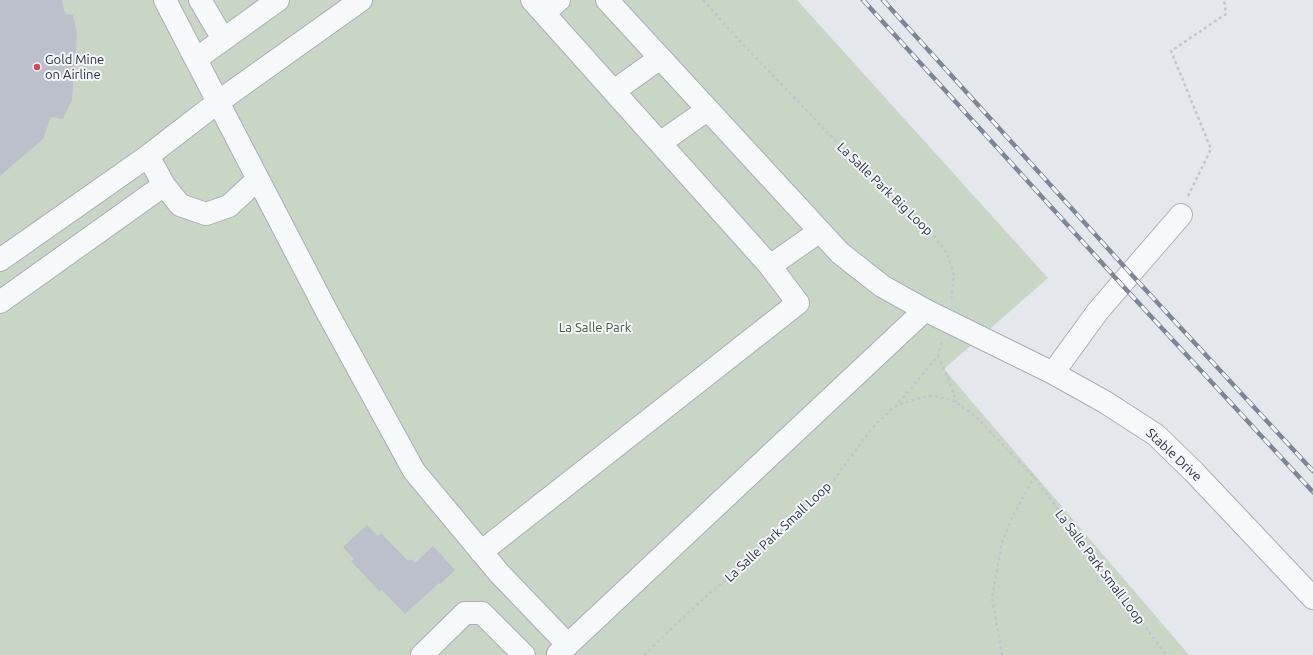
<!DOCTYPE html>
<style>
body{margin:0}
canvas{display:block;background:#e4e7ec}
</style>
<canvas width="1313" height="655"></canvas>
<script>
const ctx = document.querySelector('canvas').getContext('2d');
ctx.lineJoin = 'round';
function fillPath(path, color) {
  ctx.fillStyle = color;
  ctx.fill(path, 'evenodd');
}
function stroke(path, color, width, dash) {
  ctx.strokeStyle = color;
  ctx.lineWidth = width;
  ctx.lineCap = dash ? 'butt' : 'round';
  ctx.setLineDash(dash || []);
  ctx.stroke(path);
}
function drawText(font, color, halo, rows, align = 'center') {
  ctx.font = font + ' Ubuntu,sans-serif';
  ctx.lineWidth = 4;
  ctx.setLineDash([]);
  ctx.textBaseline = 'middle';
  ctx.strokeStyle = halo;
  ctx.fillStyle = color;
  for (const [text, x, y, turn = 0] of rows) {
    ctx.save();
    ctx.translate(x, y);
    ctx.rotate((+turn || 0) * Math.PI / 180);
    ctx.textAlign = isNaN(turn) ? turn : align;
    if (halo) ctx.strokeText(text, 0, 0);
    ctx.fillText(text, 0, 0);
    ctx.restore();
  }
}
const green = new Path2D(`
 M0,0H797L1048,278L944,369L1189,655H0Z`);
const building = new Path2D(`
 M0,0H62L65,14L73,15L77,34L72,100L63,119L51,117L43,139L0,176Z
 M367,525L378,536L381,533L408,561L411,559L415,563L433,546L455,570L440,584L439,583L405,614L382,590L380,592L351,561L354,559L343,547Z`);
const path = new Path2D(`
 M703,0L737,38L835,140L927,227L947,253L954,276L951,300
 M1188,196L1211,149L1171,51L1226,14L1224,0
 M938,356L949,380L956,402
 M895,407L938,356L942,340
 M644,655L689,612L825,492L872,428L894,407L909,401L930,396L951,399L975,416L1034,477L1166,655
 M1002,655L992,598L1002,542L1013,516L1034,477`);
const minor = new Path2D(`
 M165,0L326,310L414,471L499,573L568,645
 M200,0L223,39
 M607,0L840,253L882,286L925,310L1053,373L1105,402L1156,435L1194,472L1313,598
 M544,13L559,0
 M196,59L278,0
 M614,91L660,58
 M660,143L707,110
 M148,156L218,102L361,0
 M0,260L148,156L164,185L180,205L206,214L229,206L258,179
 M770,266L820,231
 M0,302L164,185
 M1053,373L1098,311L1181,215
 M481,552L798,303L770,266L532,0
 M558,654L925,310
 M422,655L465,613H482L524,655`);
const rail = new Path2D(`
 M863,0L1122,285L1313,492
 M883,0L1131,274L1313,471`);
const markers = [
 [37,67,4,"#d1495b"]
];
const poiNames = [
 ["Gold Mine",45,60],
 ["on Airline",45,75]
];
const streetNames = [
 ["La Salle Park Big Loop",885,189,44],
 ["Stable Drive",1174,455,43],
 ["La Salle Park Small Loop",778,532,-43],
 ["La Salle Park Small Loop",1100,567,53]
];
const parkNames = [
 ["La Salle Park",595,328]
];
fillPath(green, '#c9d6c5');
fillPath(building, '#bbc0ca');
stroke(minor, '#a9aeb7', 24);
stroke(path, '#c2c5cb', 2.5, [3, 3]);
stroke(minor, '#f7f8fa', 22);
stroke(rail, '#7d8696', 4.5);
stroke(rail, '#f4f6f9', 3, [9]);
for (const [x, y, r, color] of markers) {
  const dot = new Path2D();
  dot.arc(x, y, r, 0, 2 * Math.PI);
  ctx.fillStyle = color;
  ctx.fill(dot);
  stroke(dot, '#f4f6f9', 1.5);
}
drawText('13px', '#2b3445', '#f4f6f9', poiNames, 'left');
drawText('13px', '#2b3445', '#f4f6f9', streetNames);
drawText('13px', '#3f6138', '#f4f6f9', parkNames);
</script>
